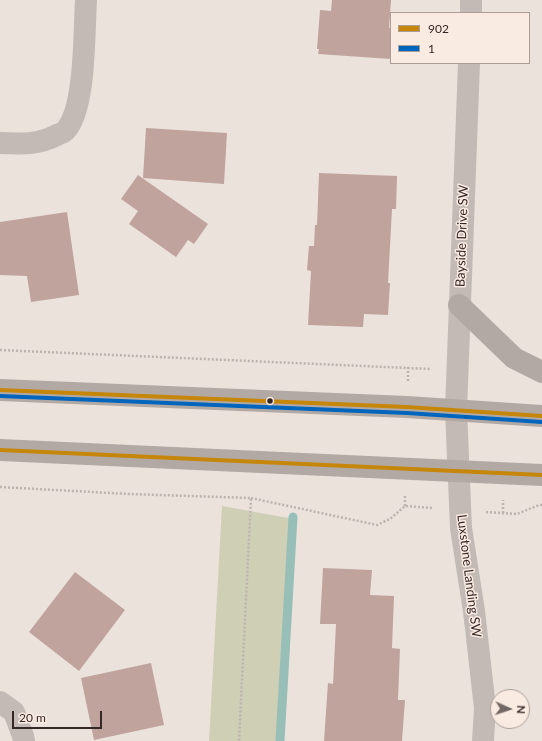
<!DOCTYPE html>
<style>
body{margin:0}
#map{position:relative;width:542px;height:741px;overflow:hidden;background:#ebe2dc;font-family:Lato,sans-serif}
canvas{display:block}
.legend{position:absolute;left:390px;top:12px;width:140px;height:52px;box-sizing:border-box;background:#f9ebe2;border:1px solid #aa9d96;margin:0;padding:5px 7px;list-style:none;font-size:12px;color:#342725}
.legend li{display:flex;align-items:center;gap:8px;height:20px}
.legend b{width:20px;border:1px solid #aa9d96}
.north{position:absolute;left:490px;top:689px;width:40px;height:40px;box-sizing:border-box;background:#f9ebe2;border:1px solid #aa9d96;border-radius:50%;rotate:93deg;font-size:11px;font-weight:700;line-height:16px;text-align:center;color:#342725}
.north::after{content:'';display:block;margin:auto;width:14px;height:18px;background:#746865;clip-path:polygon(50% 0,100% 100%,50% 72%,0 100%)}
.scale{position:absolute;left:12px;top:711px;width:90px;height:18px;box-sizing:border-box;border:2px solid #342725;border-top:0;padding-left:5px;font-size:12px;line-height:14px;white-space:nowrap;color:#342725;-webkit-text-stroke:3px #f9ebe2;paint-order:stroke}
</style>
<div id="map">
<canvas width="542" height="741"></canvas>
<ul class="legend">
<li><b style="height:5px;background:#c68609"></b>902</li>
<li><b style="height:5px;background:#0065bd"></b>1</li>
</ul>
<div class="north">N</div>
<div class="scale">20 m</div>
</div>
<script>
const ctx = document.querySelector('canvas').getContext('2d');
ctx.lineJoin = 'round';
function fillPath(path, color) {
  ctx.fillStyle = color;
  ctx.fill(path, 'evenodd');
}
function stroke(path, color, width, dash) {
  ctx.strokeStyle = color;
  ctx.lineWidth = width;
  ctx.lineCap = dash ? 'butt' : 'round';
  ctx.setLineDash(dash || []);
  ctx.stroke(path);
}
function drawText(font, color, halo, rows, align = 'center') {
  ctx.font = font + ' Lato,sans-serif';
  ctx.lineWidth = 3;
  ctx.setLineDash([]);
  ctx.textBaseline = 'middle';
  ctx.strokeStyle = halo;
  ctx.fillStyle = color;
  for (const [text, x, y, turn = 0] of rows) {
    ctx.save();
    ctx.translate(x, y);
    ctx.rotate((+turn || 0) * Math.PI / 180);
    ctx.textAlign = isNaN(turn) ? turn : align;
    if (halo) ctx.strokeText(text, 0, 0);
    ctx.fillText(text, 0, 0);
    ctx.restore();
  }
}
const green = new Path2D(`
 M222,506L294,519L281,741H209Z`);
const stream = new Path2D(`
 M280,741L293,517`);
const building = new Path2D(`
 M332,0H391L389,28H391V59L318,54L319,49H317L320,10L331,11Z
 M146,128L227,133L224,184L143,178Z
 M319,173L397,176L396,209H392L388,283H390L388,315L364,314L363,327L308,325L311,271L307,270L309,246H314L315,225H317Z
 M138,175L208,224L194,244L188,240L176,257L129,224L138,211L121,199Z
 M67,212L79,295L31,302L27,276L0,275V222Z
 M323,568L372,570L370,595L394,596L392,648L400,649L398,700H405L402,741H324L328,683L333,684L336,624H320Z
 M75,572L125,610L79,671L29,632Z
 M151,663L164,725L94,740L81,678Z`);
const path = new Path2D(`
 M0,350L431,369
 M408,381V367
 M0,487L129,494L251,498L239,741
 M251,498L377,525L390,519L405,506L433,508
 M405,506V494
 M486,512L517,514L539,505H542
 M503,513V500`);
const minor = new Path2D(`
 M471,13V0
 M469,63L456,410L461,528L474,611L485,708L483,741
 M0,143C21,144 38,145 57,135C59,134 63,133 65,131C86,110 84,30 86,0
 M0,702L14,712L23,736L24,741`);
const major = new Path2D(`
 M459,305L514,358L542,372
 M0,390L407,407L542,416
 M0,450L542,475`);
const bus1 = new Path2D(`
 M0,390L407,407L542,416
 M0,450L542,475`);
const bus2 = new Path2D(`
 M0,396L407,413L542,422`);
const markers = [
 [270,401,3.5,"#342725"]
];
const streetNames = [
 ["Bayside Drive SW",462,236,-88],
 ["Luxstone Landing SW",469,576,83]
];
fillPath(green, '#cfcfb6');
stroke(stream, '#98beb8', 9);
fillPath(building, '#c0a39d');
stroke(path, '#bcb3ae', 2.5, [2, 2]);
stroke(minor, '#c3bab6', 22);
stroke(major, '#b2a9a5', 22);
stroke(bus1, '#c68609', 4);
stroke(bus2, '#0065bd', 4);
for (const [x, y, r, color] of markers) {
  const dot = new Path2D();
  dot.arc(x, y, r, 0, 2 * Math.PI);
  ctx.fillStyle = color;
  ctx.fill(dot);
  stroke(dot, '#f9ebe2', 1.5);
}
drawText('13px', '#342725', '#f9ebe2', streetNames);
</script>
